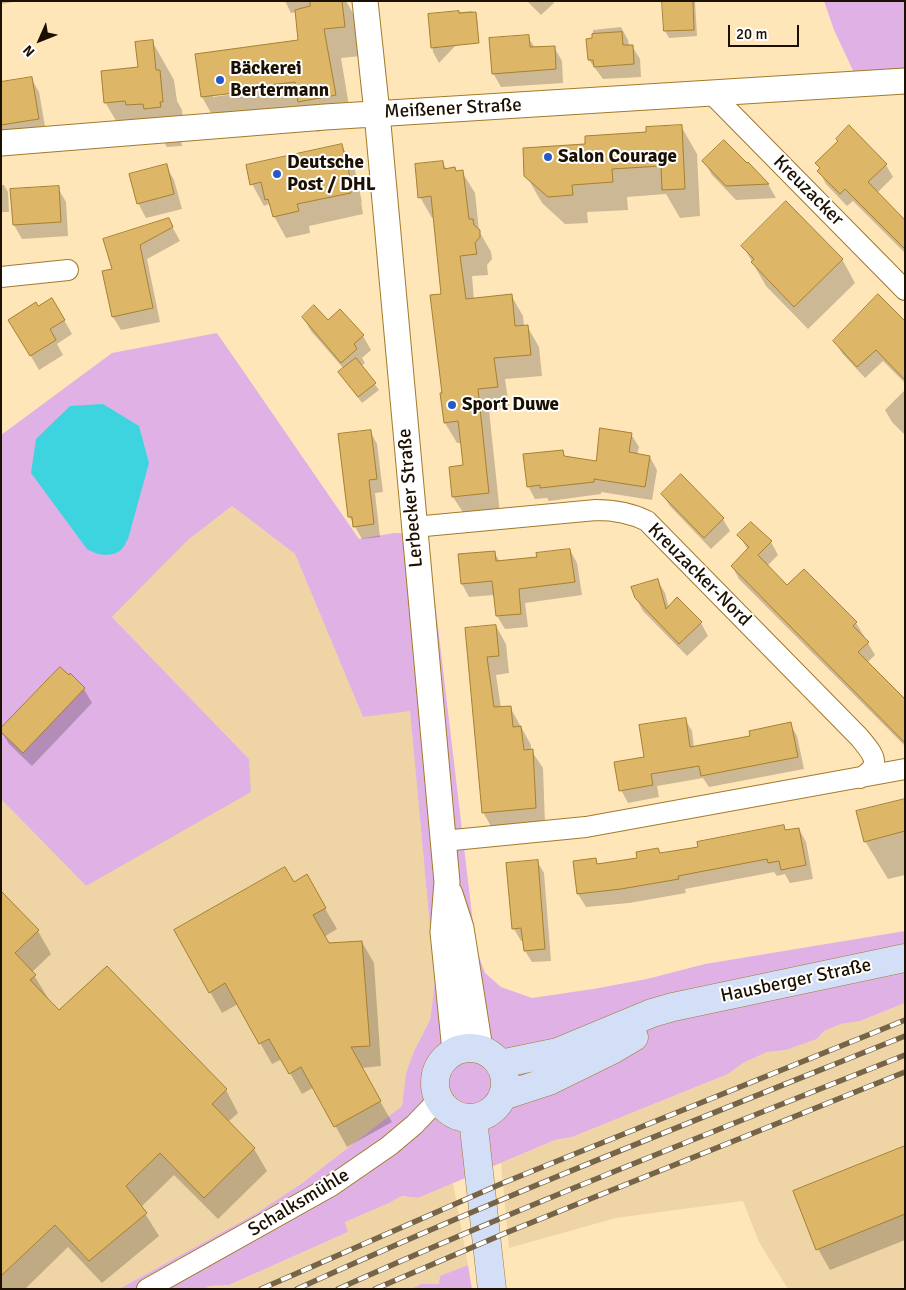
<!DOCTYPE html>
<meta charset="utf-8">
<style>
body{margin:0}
#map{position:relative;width:906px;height:1290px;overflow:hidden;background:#ffe6b9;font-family:Signika,sans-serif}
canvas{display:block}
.frame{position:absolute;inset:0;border:2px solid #1c1000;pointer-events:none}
.north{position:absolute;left:15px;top:15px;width:50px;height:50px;-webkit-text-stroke:4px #fff;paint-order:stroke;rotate:226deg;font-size:14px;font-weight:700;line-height:20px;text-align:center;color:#1c1000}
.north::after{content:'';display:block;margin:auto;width:18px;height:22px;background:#1c1000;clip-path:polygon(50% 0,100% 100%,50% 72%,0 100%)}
.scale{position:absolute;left:728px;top:25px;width:71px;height:22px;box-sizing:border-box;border:2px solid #1c1000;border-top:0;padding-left:6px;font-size:15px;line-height:18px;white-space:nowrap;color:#1c1000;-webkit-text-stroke:4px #fff;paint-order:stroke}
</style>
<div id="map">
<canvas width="906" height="1290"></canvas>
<div class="frame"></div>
<div class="north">N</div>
<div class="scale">20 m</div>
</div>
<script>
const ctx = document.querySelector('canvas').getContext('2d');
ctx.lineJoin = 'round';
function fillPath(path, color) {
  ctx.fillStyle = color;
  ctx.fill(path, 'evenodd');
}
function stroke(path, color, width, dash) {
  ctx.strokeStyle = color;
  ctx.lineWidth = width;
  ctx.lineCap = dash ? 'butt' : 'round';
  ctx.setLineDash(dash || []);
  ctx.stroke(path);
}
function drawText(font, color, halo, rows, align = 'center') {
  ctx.font = font + ' Signika,sans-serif';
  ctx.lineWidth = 4;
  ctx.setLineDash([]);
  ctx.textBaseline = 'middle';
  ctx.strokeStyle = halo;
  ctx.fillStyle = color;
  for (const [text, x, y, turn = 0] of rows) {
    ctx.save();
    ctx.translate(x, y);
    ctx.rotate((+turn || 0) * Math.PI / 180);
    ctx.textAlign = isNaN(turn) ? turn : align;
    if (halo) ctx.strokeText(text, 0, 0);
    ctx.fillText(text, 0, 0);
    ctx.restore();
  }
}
const built = new Path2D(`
 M232,506L295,554L363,717L410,710L435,982L430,1020L414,1051L406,1073L402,1106L301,1184L255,1214L119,1289H1V799L86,886L249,759L112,617L188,540Z
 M905,1003V1289H788L759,1242L743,1201L616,1218L509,1248L501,1163L555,1140L572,1137L728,1074L743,1063L767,1052L786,1050L817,1039L824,1031L841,1024L860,1021Z
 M453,1183L468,1265L441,1276L440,1284H421L411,1289H204L210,1286L229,1285L348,1232L345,1222L387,1204L402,1196L418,1198Z`);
const green = new Path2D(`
 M824,1H905V75L857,79L834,30Z
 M217,333L359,539L394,533L427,534L476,948L485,973L501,987L532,998L593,989L647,979L705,964L905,931V1003L860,1021L841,1024L824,1031L817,1039L786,1050L767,1052L743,1063L728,1074L572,1137L555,1140L418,1198L402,1196L387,1204L345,1222L348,1232L229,1285L210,1286L204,1289H119L255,1214L301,1184L402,1106L406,1073L414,1051L430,1020L435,982L410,711L363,717L295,554L232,506L188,540L112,617L249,759L251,792L86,886L1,799V435L112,353Z
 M468,1265L472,1289H411L421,1284H439L440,1276Z`);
const water = new Path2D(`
 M103,404L139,426L149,463L128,539C126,542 124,547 121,550C111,558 96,555 87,549L31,473L36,439L70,406Z`);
const shadow = new Path2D(`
 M1,1H19L1,4Z
 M285,1H346L358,22L361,56L341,58L352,124L317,132L305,112L219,127L202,97L197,55L299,41L296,12L291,13ZM241,91V93L213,97V95Z
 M527,1H553L554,3L541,15Z
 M663,1H695L697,36L669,38L665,31Z
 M472,11L478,22L439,63L433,52L430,15Z
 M621,27L628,40L629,46H632L640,59L641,77L603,79L589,60L593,40V30Z
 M528,37L535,48L554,47L562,61L563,83L501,87L493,73Z
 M152,41L174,80L177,101L182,110L185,140H181L182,146L167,147L164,142L128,141L105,102L140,68Z
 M31,78L39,92L46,132H1V83Z
 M681,126L697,154L700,216L680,218L666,194L627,197L628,210L587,212L588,223L565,224L542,203L526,175L587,145Z
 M724,141L768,184L776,198L736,200L712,175L704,161Z
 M341,145L354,166L362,202H361L363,214L309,226L310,233L286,238L274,216L269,204L264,206L252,184Z
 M443,163L447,170L457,172H462L475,193L479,231L491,252L492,259L487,265L488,275L472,276L474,300L511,295L523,316L524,326H527L539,347L542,376L505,379L509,407L489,410L500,514L466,517L453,497L464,466L462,443H457L445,423L443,295L434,218H432L420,197Z
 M817,163L886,165L893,177L877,193L903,220L905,218V253L853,201L847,206L826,184L819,171L820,170Z
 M166,166L174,180L182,209L146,218L138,203Z
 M1,185H4L8,192L9,212H1Z
 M58,188L66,202L68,236L22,239L14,225Z
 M168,219L180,241L147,259L160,322L121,330L113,317L114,270L105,240Z
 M743,246L842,259L855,283L808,329L766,286Z
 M38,308L64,320L72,334L57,344L63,355L39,370L10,320Z
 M303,317L328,322L363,336L371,350L362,358L365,363L361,366L379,390L362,403L339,372L344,369L311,331Z
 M905,323V383L883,361L865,378L842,353L835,341Z
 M905,390V435L892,422L885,410Z
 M370,431L377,444L383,492L375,493L380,537L362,539L349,516Z
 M631,434L639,447L637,455L650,457L657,470L652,500L601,492V494L549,501L547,498L535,499L528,486L562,451L566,458L597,462Z
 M662,494L723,519L730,531L711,549L670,506Z
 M751,523L771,542L778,555L767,566L787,586L804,571L856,623L864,636L862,637L868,643L875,655L867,663L905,701V746L739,579L732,566L748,550L739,535Z
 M570,550L577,563L582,595L525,603L528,627L505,629L497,616L494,595L469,597L462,584L494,552L500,562L538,558Z
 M658,581L665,593L669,608L701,623L708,636L687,656L643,611L636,598Z
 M496,626L506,644L509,673L496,675L501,708L510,707L531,745V750L543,768L545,825L493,830L483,812L466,629Z
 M84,689L92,703L32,766L9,744L1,731Z
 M685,719L692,731L694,748L752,737L790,724L797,736L804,769L709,787L703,778L657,786L659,797L628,803L621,790L645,758Z
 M905,800V875L888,879L865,841Z
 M799,829L806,842L813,879L790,883L785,874L777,876L774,872L685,889L686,893L629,903L586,907L578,894L574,862L595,859L599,865Z
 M537,861L544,873L551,961L532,962L525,951L524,940L521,941L514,929Z
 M306,876L337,929L324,937L328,945L362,942L374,963L381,1066L361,1068L392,1122L347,1147L314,1087L302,1094L282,1059L272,1064L238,1004L222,1013L175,930L293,884Z
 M1,893L38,931L51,954L32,972L48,998L47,999L59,1012L226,1090L238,1113L228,1122L254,1149L267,1171L218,1219L174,1175L141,1207L159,1236L102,1283L68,1247L25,1289H1Z
 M905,1148V1240L830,1270L818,1249Z`);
const building = new Path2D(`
 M310,1H342L345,27L324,29L336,95L298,102L295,82L234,89L235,93L201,97L195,54L298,40L295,10L310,6Z
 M662,1H693L694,30L664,31Z
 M459,11V13L476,12L479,43L431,48L428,14Z
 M622,32L623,45H633L634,64L594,67L593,60H588L586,39L592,38V34Z
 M529,35L530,47L555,46L556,69L492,74L489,38Z
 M153,40L156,70H160L163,102H160L161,107L144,109L143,104L126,105L125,101L104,103L101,71L138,67L135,42Z
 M32,77L39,119L1,125V82Z
 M682,125L685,189L662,190L661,166L612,169L613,182L572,185L573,195L548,197L524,176L523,148L585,144V136L646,132V127Z
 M849,125L887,164L868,182L905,220V249L845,189L840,194L817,171L820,168L815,163L838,141L836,139Z
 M724,140L747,163L748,162L769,184L726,186L702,161Z
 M342,144L351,181H349L351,193L297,204L299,211L273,217L268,199L265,200L261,182L250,185L246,165Z
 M443,161L444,169L455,167L456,171L463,170L469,219H473L474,225L480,230V237L475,243L477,254L460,256L466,299L512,294L515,326L528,325L531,355L494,358L498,387L478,389L489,493L452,497L449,467L463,465L461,446L458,421L444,423L440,393H442L430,295L441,294L431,196L418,198L415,164Z
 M167,164L174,194L137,204L129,174Z
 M59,186L61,222L13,225L10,189Z
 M786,201L843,259L794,307L751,262L754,259L741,246Z
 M169,218L173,227L140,245L153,308L112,317L102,271L112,269L103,239Z
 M878,294L905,321V380L876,350L857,367L833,341Z
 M52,298L65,320L50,329L56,340L30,356L8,320L36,302L38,306Z
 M314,305L328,320L340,309L364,335L354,344L357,349L341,363L302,317Z
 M356,358L376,383L358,397L338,372Z
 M600,428L632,433L629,452L650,456L645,487L594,479V482L540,488V485L527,487L523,454L563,450L564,456L596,461Z
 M371,430L377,479L369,480L374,524L353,527L352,517H348L338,434Z
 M681,474L724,518L704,538L661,494Z
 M751,522L772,541L758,555L787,585L804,569L857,622L853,626L869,642L858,652L905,699V743L731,566L749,547L737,535Z
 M570,549L575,582L519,589L521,614L496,616L492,581L461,584L458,554L495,551L496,561L537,557L536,553Z
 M658,579L666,609L677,597L702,622L679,644L635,598L631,587Z
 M496,625L499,656L487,657L494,707L511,706L513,727L521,726L524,750L533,749L536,808L482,813L465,628Z
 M60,667L69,675L70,673L85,688L23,753L1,732V728Z
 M686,718L690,747L750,736L749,731L791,722L798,757L701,776L699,766L651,774L653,785L619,791L614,762L644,757L639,725Z
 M905,799V831L864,842L856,811Z
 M784,825L785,830L799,828L806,865L781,870L779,861L768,863L767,859L678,876L679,879L621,889L577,894L573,861L596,858L597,864L637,858L636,852L658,848L660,853L698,847L697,842Z
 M538,860L545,949L524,951L521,928L512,929L506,863Z
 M285,867L294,882L307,874L326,908L313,915L329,943L362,941L370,1046L351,1047L381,1101L334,1127L301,1067L289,1074L269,1039L259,1044L225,983L209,993L174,930Z
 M1,891L39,930L15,953L36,975L30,980L59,1010L107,966L227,1089L212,1104L255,1148L204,1198L160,1153L126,1186L147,1213L89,1261L55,1225L1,1276Z
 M905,1146V1214L816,1250L793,1191Z`);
const minor = new Path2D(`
 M711,93L905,290
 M1,277L68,270
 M414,527L596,510C614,510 631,513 647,521L859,737C873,754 884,765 860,778
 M443,841L586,827L905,769
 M147,1289L331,1186L389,1146L414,1125L438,1100`);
const tertiary = new Path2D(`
 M365,1L377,113L447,882L443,932L455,1051
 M1,143L325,117L905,81
 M450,894L461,928L480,1049`);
const secondary = new Path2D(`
 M435 1083a35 35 0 1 1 70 0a35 35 0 1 1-70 0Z
 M500,1064L558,1052L652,1013L673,1007L905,958
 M503,1096L549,1081L612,1050L634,1037
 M473,1119L492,1289`);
const rail = new Path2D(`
 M261,1289L503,1183L905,1020
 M297,1289C497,1198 701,1118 905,1036
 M338,1289C525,1205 715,1131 905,1055
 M375,1289L508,1232L905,1072`);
const markers = [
 [220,80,5,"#2659c6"],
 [548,157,5,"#2659c6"],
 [277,174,5,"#2659c6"],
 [452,405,5,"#2659c6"]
];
const poiNames = [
 ["Bäckerei",230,69],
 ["Bertermann",230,91],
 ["Salon Courage",558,157],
 ["Deutsche",287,163],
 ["Post / DHL",287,185],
 ["Sport Duwe",462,405]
];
const streetNames = [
 ["Meißener Straße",453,109,-3],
 ["Kreuzacker",808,191,45],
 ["Lerbecker Straße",411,498,-95],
 ["Kreuzacker-Nord",699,575,45],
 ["Hausberger Straße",796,981,-12],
 ["Schalksmühle",299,1203,-31]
];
fillPath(built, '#efd5a5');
fillPath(green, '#e0b1e5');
fillPath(water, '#3dd4e0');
fillPath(shadow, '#0003');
fillPath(building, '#ddb668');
stroke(building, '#a5802f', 1);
stroke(minor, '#a17b2a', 22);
stroke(tertiary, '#a17b2a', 27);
stroke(secondary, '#a17b2a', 29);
stroke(minor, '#fff', 20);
stroke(tertiary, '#fff', 25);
stroke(secondary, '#d3dff6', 28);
stroke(rail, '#756448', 5.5);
stroke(rail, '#fff', 4, [11]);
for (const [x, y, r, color] of markers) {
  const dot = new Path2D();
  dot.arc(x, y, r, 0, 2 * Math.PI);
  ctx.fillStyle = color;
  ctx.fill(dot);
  stroke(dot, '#fff', 2);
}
drawText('bold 19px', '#1c1000', '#fff', poiNames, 'left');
drawText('19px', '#1c1000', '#fff', streetNames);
</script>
